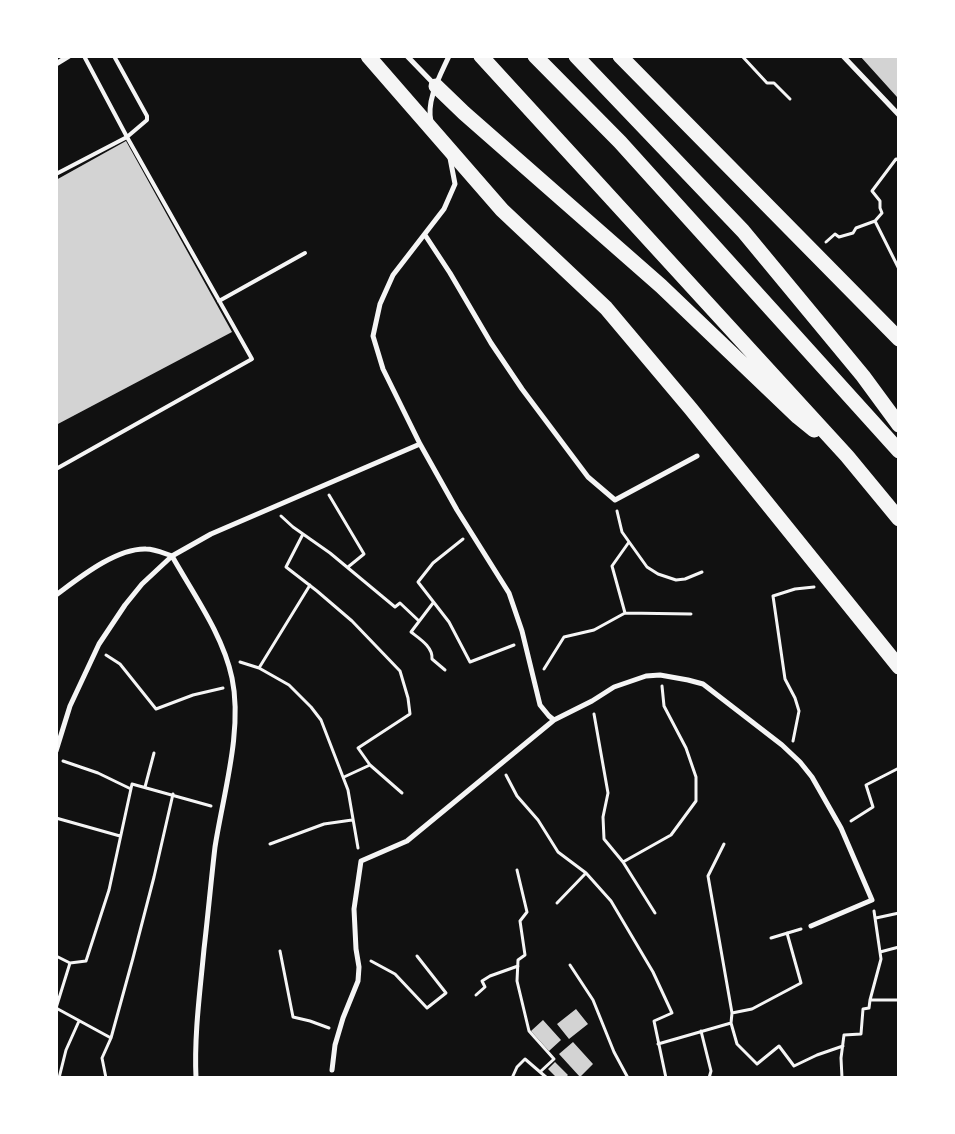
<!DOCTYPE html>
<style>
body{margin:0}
#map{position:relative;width:955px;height:1134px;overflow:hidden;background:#111;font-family:"Space Grotesk",sans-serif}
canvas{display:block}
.frame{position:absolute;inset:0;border:58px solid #fff;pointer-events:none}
</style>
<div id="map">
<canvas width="955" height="1134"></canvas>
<div class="frame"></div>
</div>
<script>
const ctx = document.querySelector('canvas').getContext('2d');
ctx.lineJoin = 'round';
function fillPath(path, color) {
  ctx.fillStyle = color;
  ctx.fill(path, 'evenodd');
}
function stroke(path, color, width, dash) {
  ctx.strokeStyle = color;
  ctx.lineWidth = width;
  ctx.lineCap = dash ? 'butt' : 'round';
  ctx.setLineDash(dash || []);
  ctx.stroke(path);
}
const building = new Path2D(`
 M860,56H899V95L897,97Z
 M126,141L232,332L56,425V180Z
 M576,1009L588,1024L569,1039L557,1024Z
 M543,1020L561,1040L549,1051L531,1031Z
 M573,1042L593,1064L580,1077L559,1054Z
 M555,1062L568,1075L565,1078H557L548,1069Z`);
const path = new Path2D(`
 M742,56L767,83H774L790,99
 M899,160L896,159L872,191L880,201V208L882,213L875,221L899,269
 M826,242L835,234L839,237L853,233L856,228L875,221
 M329,495L364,554L348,567
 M617,511L622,532L647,567L658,574L676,580L685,579L702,572
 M281,516L293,527L330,553L395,607L400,603L419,621
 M303,534L286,567L317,591L352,621L400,671L408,698L410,714L358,748L370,765L402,793
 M463,539L433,563L418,582L449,622L470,662L514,645
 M433,603L411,632C420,639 433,647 432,659L445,670
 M625,613L612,566L629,542
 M106,655L120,664L156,709L193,695L223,688
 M240,662L259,668L289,685L311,707L321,720L348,790L358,848
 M259,668L310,585
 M544,669L564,637L594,630L625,613L691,614
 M594,714L608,793L603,817L604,839L623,862L655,913
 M793,741L799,711L795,698L785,679L773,596L795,589L814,587
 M63,761L98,773L131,789
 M506,775L517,796L538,820L558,852L586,873L611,901L653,972L672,1013L654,1021L666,1078
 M344,777L370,765
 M145,787L154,753
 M56,818L120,836
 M851,821L873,807L866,785L899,768
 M270,844L324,824L352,820
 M724,844L708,876L732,1013
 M623,862L671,835L696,801V777L686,748L664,706L662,686
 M517,870L527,912L520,921L525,955L518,960L517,981L529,1031L554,1059L540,1072
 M557,903L586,873
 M876,918L899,913
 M771,938L801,929
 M280,951L293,1017L310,1021L329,1028
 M880,952L899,947
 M56,956L70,963L86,961L109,890L132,784L211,806
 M371,961L395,974L427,1008L446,993L417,956
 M70,963L56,1008L111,1038
 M570,965L593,1000L614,1052L628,1078
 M476,995L485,987L482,981L490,976L518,966
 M870,1000H899
 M731,1023L737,1044L757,1064L779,1046L794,1066L817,1055L843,1046
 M701,1031L711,1071L709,1078
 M658,1044L731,1023L732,1013L752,1009L801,983L787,933
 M59,1078L66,1050L79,1021
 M106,1078L102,1058L111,1038L133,958L154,877L173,794
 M512,1078L517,1067L525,1059L547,1078
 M842,1078L841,1058L844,1035L861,1034L863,1009L869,1008L870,1000L881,959L874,911`);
const service = new Path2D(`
 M56,174L127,137L147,120V116L114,56
 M219,301L305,253
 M56,469L252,359L127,137L84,56`);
const minor = new Path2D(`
 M407,56L435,85
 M843,56L899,115
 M56,64L69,56
 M431,122C426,100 440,76 449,56
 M450,158L455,184L444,209L393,275L380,304L373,336L383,369L420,444L457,510L509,593L522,631L540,705L549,716L554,720
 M425,235L450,273L491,343L522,389L588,477L615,500L697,456
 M172,556C194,595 223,635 232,678C243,730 223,795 215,847C211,881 208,915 204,949C200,992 194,1035 196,1078
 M56,595C79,578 116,548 146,549C155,549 163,553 172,556
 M56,751L70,706L99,644L125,605L142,584L172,556L211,534L420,444
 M332,1070L335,1045L343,1018L358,981L359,967L356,949L354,909L361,861L407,841L554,720L592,701L614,687L646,676L660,675L688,680L703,684L782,745L800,762L812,777L841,828L872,900L811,926`);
const motorway = new Path2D(`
 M368,56L502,210L606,308L691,409L899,667
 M481,56L847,456L899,519
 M535,56L620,142L899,451
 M576,56L743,231L863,376L899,425
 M620,56L899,339
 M436,86L464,113L661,286L798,417L814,430`);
fillPath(building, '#d3d3d3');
stroke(path, '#f5f5f5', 3);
stroke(service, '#f5f5f5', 4);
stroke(minor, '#f5f5f5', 5);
stroke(motorway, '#f5f5f5', 15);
</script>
